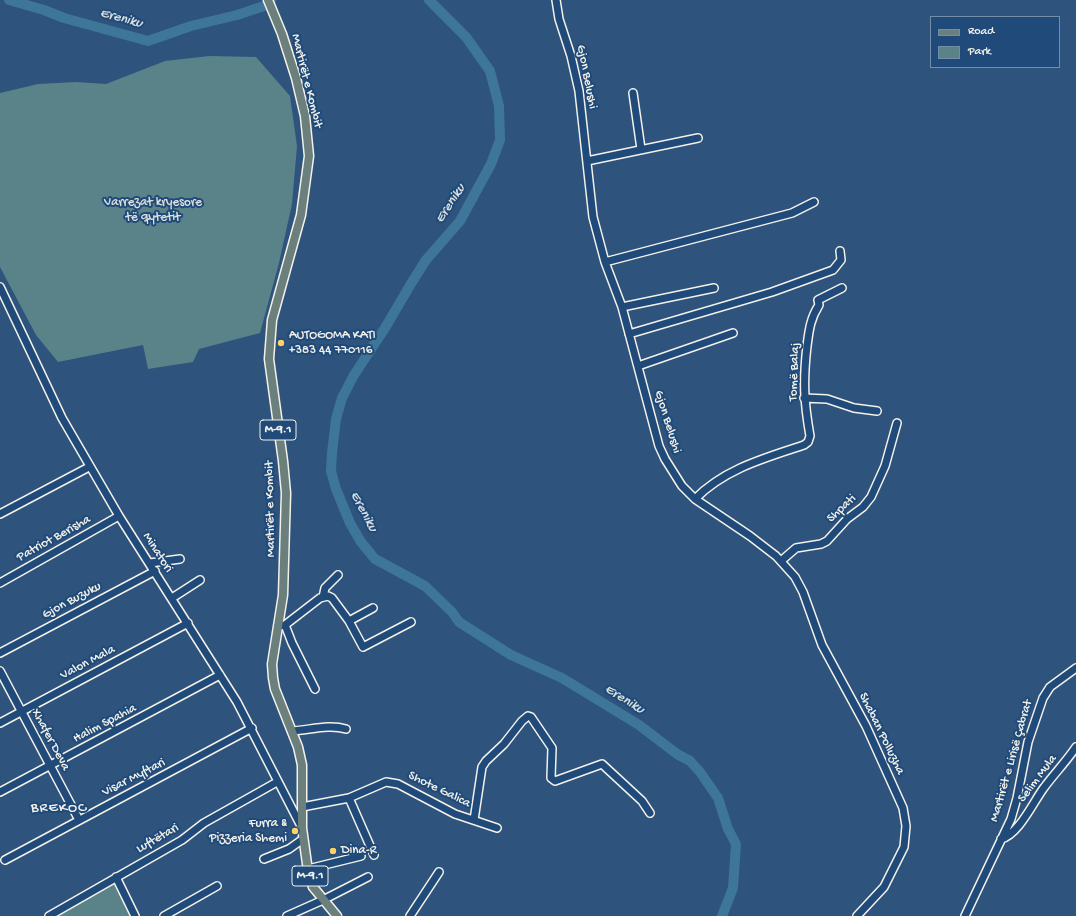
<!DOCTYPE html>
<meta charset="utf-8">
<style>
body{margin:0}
#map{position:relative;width:1076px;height:916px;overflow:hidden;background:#2e537d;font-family:"Gochi Hand",sans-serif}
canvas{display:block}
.legend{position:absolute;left:930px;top:16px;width:130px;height:52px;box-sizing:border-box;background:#1f4a7a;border:1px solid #748da6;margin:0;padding:5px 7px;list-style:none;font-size:12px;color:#f4f1e8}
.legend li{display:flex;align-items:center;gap:8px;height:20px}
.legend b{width:20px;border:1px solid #748da6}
</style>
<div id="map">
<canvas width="1076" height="916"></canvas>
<ul class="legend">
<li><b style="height:5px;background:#6b7f7c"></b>Road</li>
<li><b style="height:11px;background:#598289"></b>Park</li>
</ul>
</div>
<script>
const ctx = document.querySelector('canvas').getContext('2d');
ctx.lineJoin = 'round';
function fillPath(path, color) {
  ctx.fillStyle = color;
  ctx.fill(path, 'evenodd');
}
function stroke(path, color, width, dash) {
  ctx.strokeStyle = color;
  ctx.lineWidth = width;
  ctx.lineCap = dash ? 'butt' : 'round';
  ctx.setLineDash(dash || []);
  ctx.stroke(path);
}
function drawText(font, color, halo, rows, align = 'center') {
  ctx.font = font + ' "Gochi Hand",sans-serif';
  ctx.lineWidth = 4;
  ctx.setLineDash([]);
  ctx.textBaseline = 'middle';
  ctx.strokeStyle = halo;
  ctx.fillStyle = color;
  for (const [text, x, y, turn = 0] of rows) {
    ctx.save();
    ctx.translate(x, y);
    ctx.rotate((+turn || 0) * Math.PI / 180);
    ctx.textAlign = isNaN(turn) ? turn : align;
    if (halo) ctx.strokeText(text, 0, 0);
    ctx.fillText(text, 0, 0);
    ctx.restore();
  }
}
const green = new Path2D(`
 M209,56L256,57L290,96L297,146L292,204L279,263L260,333L199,349L193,362L148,369L143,345L58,362L36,335L0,267V93L38,84L76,82L106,84L165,61Z
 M114,883L131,916H59Z`);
const river = new Path2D(`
 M9,0L44,10L64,18L148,41L191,26L237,15L264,6L271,0
 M429,0L466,37L490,71L499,106L500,140L491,164L460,221L426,260L412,282L385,328L354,375L342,398L336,419L332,453L331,471L336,489L350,523L361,542L375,559L425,586L452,612L459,622L511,655L562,678L639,725L677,754L690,761L700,772L718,798L728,829L736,844L733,888L722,916`);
const minor = new Path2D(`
 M556,0L559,19L571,56L579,91L593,217L605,262L622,307L659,446L665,459L682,486L695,499L750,536L776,556L795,577L803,592L822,645L866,726L903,808L906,826L904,847L884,887L857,916
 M633,93L641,149
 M587,161L698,138
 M605,262L792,213L814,202
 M0,287L62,418L119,516L237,702L302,828
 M622,307L714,288
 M629,334L772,292L833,270L841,260L840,251
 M638,366L733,333
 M804,398L827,399L854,408L877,411
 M695,499C724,469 765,458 804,445L808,442L810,436C804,402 803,381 807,346C809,331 810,319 819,305L818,300L842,288
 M0,514L89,467
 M781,561L796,548L821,544L827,541L847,519L863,507L871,497L885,466L897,423
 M150,563L180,559
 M0,583L119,516
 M323,597L325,588L338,575
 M172,598L200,580
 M349,621L373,608
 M285,625L292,643L315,689
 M278,626L285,625L320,598L328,596L332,598L349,621L363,647L411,622
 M0,653L155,571
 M0,671L79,820
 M0,723L188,623
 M292,731C310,730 329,724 346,729
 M0,792L220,675
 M349,798L374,855
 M302,807L349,798L386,782L398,784L455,814L497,828
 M474,820L482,767L486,761L504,744L522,721L528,716L531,717L552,748L551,778L555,781L602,764L642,801L650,813
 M1001,839C1018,835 1033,803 1043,789C1053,775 1066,762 1076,747
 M264,859L289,849L303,839
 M5,860L252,728
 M308,869L361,856
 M116,877L135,916
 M49,916L182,840L204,823L277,782
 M164,916L217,886
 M287,916L323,900L368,877
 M410,916L439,872
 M965,916L1011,819L1017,798L1028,742L1043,698L1050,687L1076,668`);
const major = new Path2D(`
 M268,0L282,34L296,78L305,116L309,156L301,215L272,320L269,359L283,461L286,493L283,595L272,664L273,678L275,689L298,747L302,765V828L308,871L313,887L337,916`);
const markers = [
 [281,343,4,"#ffd166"],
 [295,831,4,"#ffd166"],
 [333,851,4,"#ffd166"]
];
const shields = [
 [278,430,36],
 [310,876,36]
];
const shieldNames = [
 ["M-9.1",278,430],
 ["M-9.1",310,876]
];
const streetNames = [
 ["Gjon Belushi",586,77,79],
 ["Martirët e Kombit",306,81,76],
 ["Tomë Balaj",795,372,-88],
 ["Gjon Belushi",667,422,73],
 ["Martirët e Kombit",271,509,-91],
 ["Shpati",842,509,-43],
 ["Patriot Berisha",54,539,-29],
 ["Minatori",157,553,57],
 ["Gjon Buzuku",72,601,-28],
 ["Valon Mala",88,663,-28],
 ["Halim Spahia",105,724,-28],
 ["Shaban Polluzha",881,734,64],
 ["Xhafer Deva",50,740,62],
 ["Martirët e Lirisë Çabrat",1012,761,-74],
 ["Visar Myftari",134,778,-27],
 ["Selim Mula",1038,779,-53],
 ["Shote Galica",439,790,26],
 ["Luftëtari",158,839,-30]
];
const parkNames = [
 ["Varrezat kryesore",153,203],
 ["të qytetit",153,218]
];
const poiNames = [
 ["AUTOGOMA KATI",289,336],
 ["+383 44 770116",289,351],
 ["Furra &",287,824,"right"],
 ["Pizzeria Shemi",287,839,"right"],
 ["Dina-R",341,851]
];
const waterNames = [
 ["Ereniku",121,19,15],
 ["Ereniku",451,204,-57],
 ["Ereniku",363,512,62],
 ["Ereniku",624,700,32]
];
const quarterNames = [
 ["BREKOC",59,809]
];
fillPath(green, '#598289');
stroke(river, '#3e769a', 10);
stroke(minor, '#f4f1e8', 10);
stroke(major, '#f4f1e8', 11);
stroke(minor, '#1f4a7a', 7);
stroke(major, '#6b7f7c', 8);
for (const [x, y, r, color] of markers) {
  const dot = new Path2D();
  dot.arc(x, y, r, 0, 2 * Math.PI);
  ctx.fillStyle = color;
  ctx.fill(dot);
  stroke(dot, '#1f4a7a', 1.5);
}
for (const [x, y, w] of shields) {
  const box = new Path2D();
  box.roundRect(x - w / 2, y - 10, w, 20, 3);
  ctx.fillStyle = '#1f4a7a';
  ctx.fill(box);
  stroke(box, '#f4f1e8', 1);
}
drawText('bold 12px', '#f4f1e8', null, shieldNames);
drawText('13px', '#f4f1e8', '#1f4a7a', streetNames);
drawText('13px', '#dde0da', '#1f4a7a', parkNames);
drawText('13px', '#f4f1e8', '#1f4a7a', poiNames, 'left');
drawText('italic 14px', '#d9dfdc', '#1f4a7a', waterNames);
ctx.letterSpacing = '1px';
drawText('15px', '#f4f1e8', '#1f4a7a', quarterNames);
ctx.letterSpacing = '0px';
</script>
